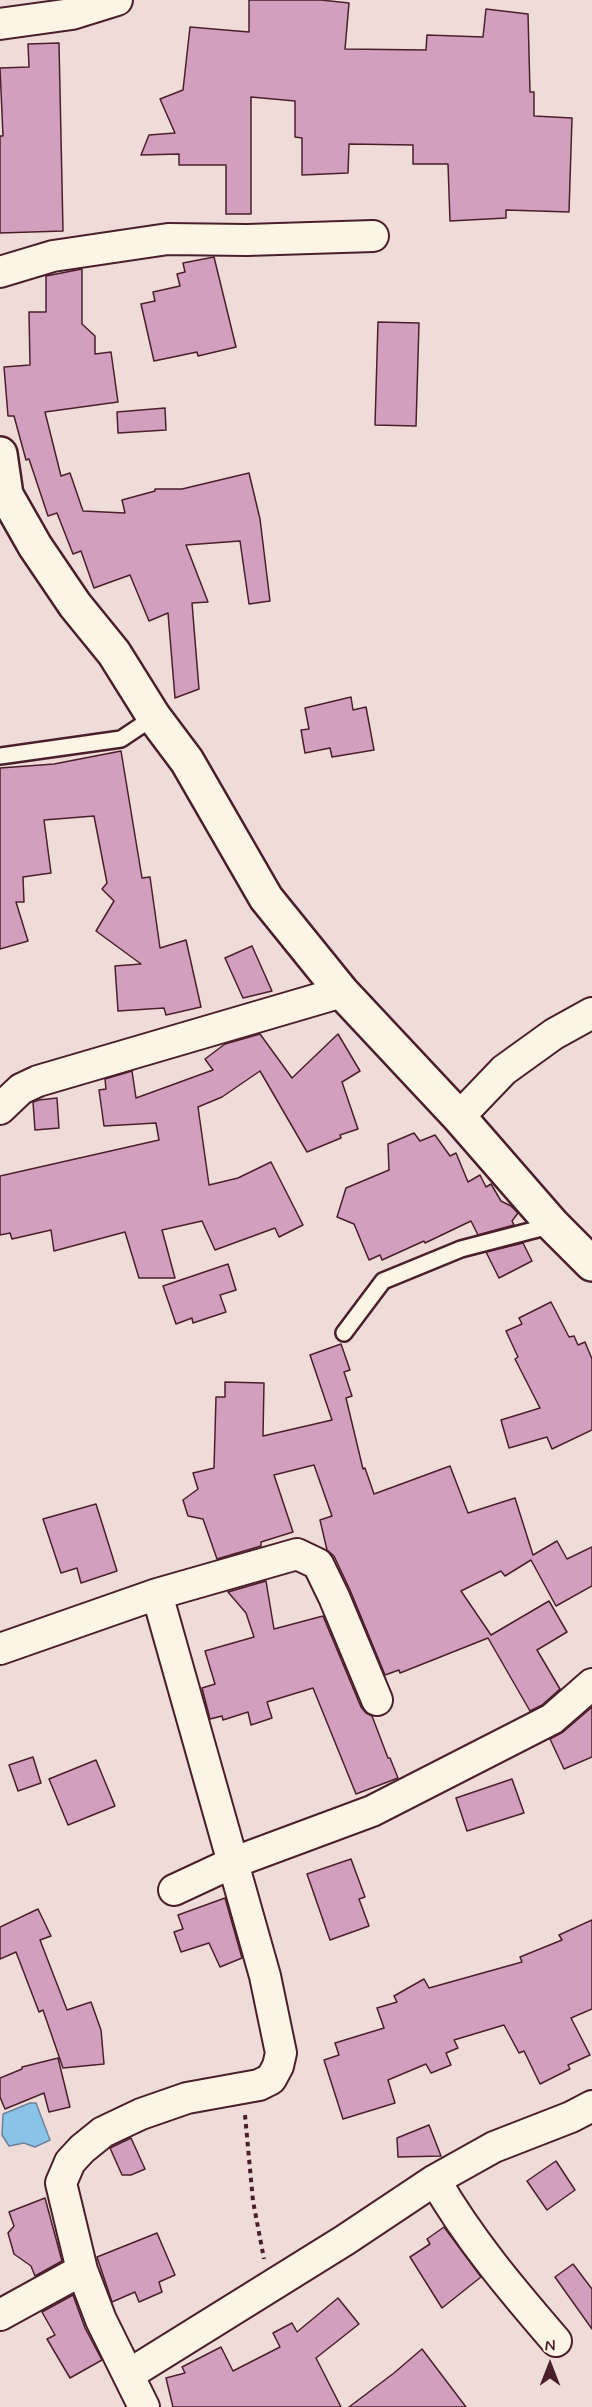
<!DOCTYPE html>
<style>
body{margin:0}
#map{position:relative;width:592px;height:2407px;overflow:hidden;background:#efdcd9;font-family:Mynerve,sans-serif}
canvas{display:block}
.north{position:absolute;left:520px;top:2335px;width:60px;height:60px;-webkit-text-stroke:4px #fcf5e5;paint-order:stroke;rotate:0deg;font-size:16px;font-weight:700;line-height:24px;text-align:center;color:#4a1f2b}
.north::after{content:'';display:block;margin:auto;width:21px;height:27px;background:#4a1f2b;clip-path:polygon(50% 0,100% 100%,50% 72%,0 100%)}
</style>
<div id="map">
<canvas width="592" height="2407"></canvas>
<div class="north">N</div>
</div>
<script>
const ctx = document.querySelector('canvas').getContext('2d');
ctx.lineJoin = 'round';
function fillPath(path, color) {
  ctx.fillStyle = color;
  ctx.fill(path, 'evenodd');
}
function stroke(path, color, width, dash) {
  ctx.strokeStyle = color;
  ctx.lineWidth = width;
  ctx.lineCap = dash ? 'butt' : 'round';
  ctx.setLineDash(dash || []);
  ctx.stroke(path);
}
const water = new Path2D(`
 M30,2103H36L50,2140L35,2147L24,2143L9,2146L2,2135L3,2114Z`);
const building = new Path2D(`
 M249,0H321L349,3L345,49L426,50L427,35L483,37L486,9L528,14L530,92H534V116L572,118L569,212L506,210V218L450,221L448,164H413V145L349,144L348,173L302,175V138L295,137V101L251,97V214H226V165H179V154L141,155L149,135L175,133L160,99L183,90L190,27L249,32Z
 M59,43L63,231L0,233V136H3L0,68L29,67L28,44Z
 M214,257L236,347L198,356L197,352L154,361L141,304L155,301L153,292L180,286L177,274L185,272L183,263Z
 M82,269V324L95,336V354L111,352L118,402L45,412L61,476L70,473L83,511L125,513L122,500L155,491V489H182L249,473L260,519L270,601L249,604L240,541L186,545L208,602L192,603L199,689L175,698L168,613L149,621L130,575L94,588L81,551L73,554L57,513L48,516L29,459L26,460L14,416H8L4,367L30,365L29,312H46V276Z
 M378,322L419,323L416,426L375,425Z
 M165,408L166,430L118,433L117,412Z
 M351,697L353,710L366,707L374,750L332,757L330,748L305,753L301,730L309,729L305,708Z
 M121,751L142,878L150,877L160,948L186,940L201,1007L166,1015L164,1008L118,1011L115,966L141,964L96,931L114,901L102,889L107,883L94,816L44,820L51,873L23,877L24,902H16L28,941L0,949V768L54,764Z
 M252,946L272,991L243,998L225,958Z
 M260,1034L292,1078L338,1034L360,1071L342,1082L358,1129L340,1135L341,1138L307,1152L260,1071L222,1097L198,1107L209,1185L238,1178L271,1162L303,1225L279,1237L275,1228L215,1250L202,1221L162,1230L175,1278H139L125,1232L54,1251L51,1230L12,1239L10,1233L0,1235V1176L159,1140L156,1123L104,1126L99,1090L106,1089L105,1079L132,1071L136,1098L213,1070L205,1059L225,1044Z
 M57,1098L59,1128L35,1130L33,1102L39,1100Z
 M414,1133L420,1141L435,1135L450,1156L456,1153L468,1182L480,1175L486,1187L491,1184L501,1201L511,1206L518,1213L512,1221L514,1225L478,1235L471,1221L425,1243L424,1241L382,1260L380,1255L369,1260L354,1224L337,1217L346,1188L389,1170L388,1144Z
 M523,1243L532,1261L499,1278L486,1252Z
 M228,1264L236,1290L220,1295L226,1312L193,1323L192,1318L176,1324L163,1286Z
 M551,1302L569,1337L574,1336L578,1345L585,1342L592,1359V1430L552,1449L547,1437L509,1448L501,1420L540,1408L515,1359L518,1357L506,1331L522,1324L519,1318Z
 M341,1344L350,1370L344,1372L352,1396L346,1398L363,1469L365,1468L374,1494L450,1466L468,1513L515,1498L533,1555L557,1541L567,1559L592,1547V1586L556,1606L531,1560L505,1576L501,1571L461,1591L491,1635L549,1601L567,1632L537,1650L560,1689L542,1705L530,1711L488,1638L400,1673L399,1670L385,1675L350,1590L334,1556L327,1550L320,1520L332,1516L314,1465L274,1475L293,1532L261,1542V1546L217,1559L203,1519L188,1516L183,1500L198,1489L193,1473L214,1468L216,1397H225V1382L264,1383L263,1436L332,1420L310,1355Z
 M96,1504L117,1571L81,1583L77,1568L61,1573L43,1519Z
 M266,1581L274,1629L323,1616L361,1707L366,1713L372,1716L388,1758H390L398,1778L356,1794L313,1688L267,1702L272,1718L251,1725L248,1712L223,1720L222,1716L210,1719L202,1688L215,1684L205,1651L254,1637L246,1613L228,1592Z
 M592,1707V1757L564,1769L550,1739L563,1732Z
 M33,1757L41,1783L18,1791L9,1765Z
 M96,1760L115,1806L68,1825L49,1779Z
 M512,1779L524,1813L467,1831L456,1798Z
 M351,1859L365,1897L359,1899L369,1926L330,1940L307,1874Z
 M225,1898L242,1958L220,1967L209,1943L181,1952L174,1932L183,1929L178,1915Z
 M38,1909L51,1936L40,1940L67,2010L91,2002L101,2030L104,2064L63,2068L43,2010L39,2012L16,1952L0,1959V1927Z
 M592,1920V2009L571,2018L590,2055L568,2065L570,2069L540,2084L524,2051L519,2053L504,2025L454,2040L458,2048L446,2053L451,2065L431,2073L426,2064L388,2080L395,2103L343,2119L324,2060L339,2055L335,2043L384,2028L377,2008L397,2002L394,1996L424,1979L429,1988L522,1962L520,1957L562,1940L559,1935Z
 M58,2058L70,2107L49,2112L44,2093L5,2109L0,2097V2078L22,2069V2067Z
 M429,2125L441,2156L398,2157L397,2138Z
 M131,2138L145,2169L131,2175H122L110,2148Z
 M556,2161L575,2190L547,2210L527,2181Z
 M45,2198L62,2261L35,2276L31,2266L14,2254L8,2233L14,2226L9,2212Z
 M444,2227L481,2277L442,2308L410,2257L430,2244L427,2239Z
 M157,2233L175,2275L159,2282L162,2292L139,2302L135,2292L112,2302L97,2257Z
 M573,2264L592,2289V2329L555,2277Z
 M73,2295L85,2328L102,2360L70,2378L47,2339L55,2335L42,2312Z
 M338,2298L359,2324L316,2358L341,2407H173L166,2378L185,2373L182,2367L221,2347L233,2371L280,2347L273,2333L292,2323L297,2332Z
 M422,2349L466,2407H349L394,2373Z`);
const path = new Path2D(`
 M245,2115L253,2201L264,2259`);
const lane = new Path2D(`
 M0,756L121,739L154,717
 M344,1333L383,1281L461,1249L553,1225`);
const street = new Path2D(`
 M0,24L72,14L117,0
 M0,272L53,256L168,239L247,240L373,236
 M0,1109L21,1089L38,1081L342,992
 M459,1117L504,1070L554,1034L592,1013
 M0,1649L157,1594L297,1554L318,1564L334,1597L377,1700
 M174,1890L232,1863L372,1811L552,1719L592,1684
 M435,2180C468,2238 512,2290 556,2341
 M0,2315L82,2270
 M128,2375L345,2240L435,2180L494,2147L571,2117L592,2106
 M144,2407L101,2320L82,2270L61,2183L70,2162L82,2149L103,2132L141,2114L187,2098L259,2085L271,2079L278,2066L281,2053L265,1976L157,1594`);
const secondary = new Path2D(`
 M0,454L6,495
 M0,489L6,495L35,546L75,605L114,653L154,717L187,761L266,898L342,992L459,1117L553,1225L592,1264`);
fillPath(water, '#89c3e8');
stroke(water, '#70819c', 1.5);
fillPath(building, '#d2a0be');
stroke(building, '#4a1f2b', 1.5);
stroke(lane, '#4a1f2b', 20);
stroke(street, '#4a1f2b', 34);
stroke(secondary, '#4a1f2b', 38);
stroke(path, '#4a1f2b', 4, [4.5, 4.5]);
stroke(lane, '#fcf5e5', 15);
stroke(street, '#fcf5e5', 30);
stroke(secondary, '#fcf5e5', 33);
</script>
